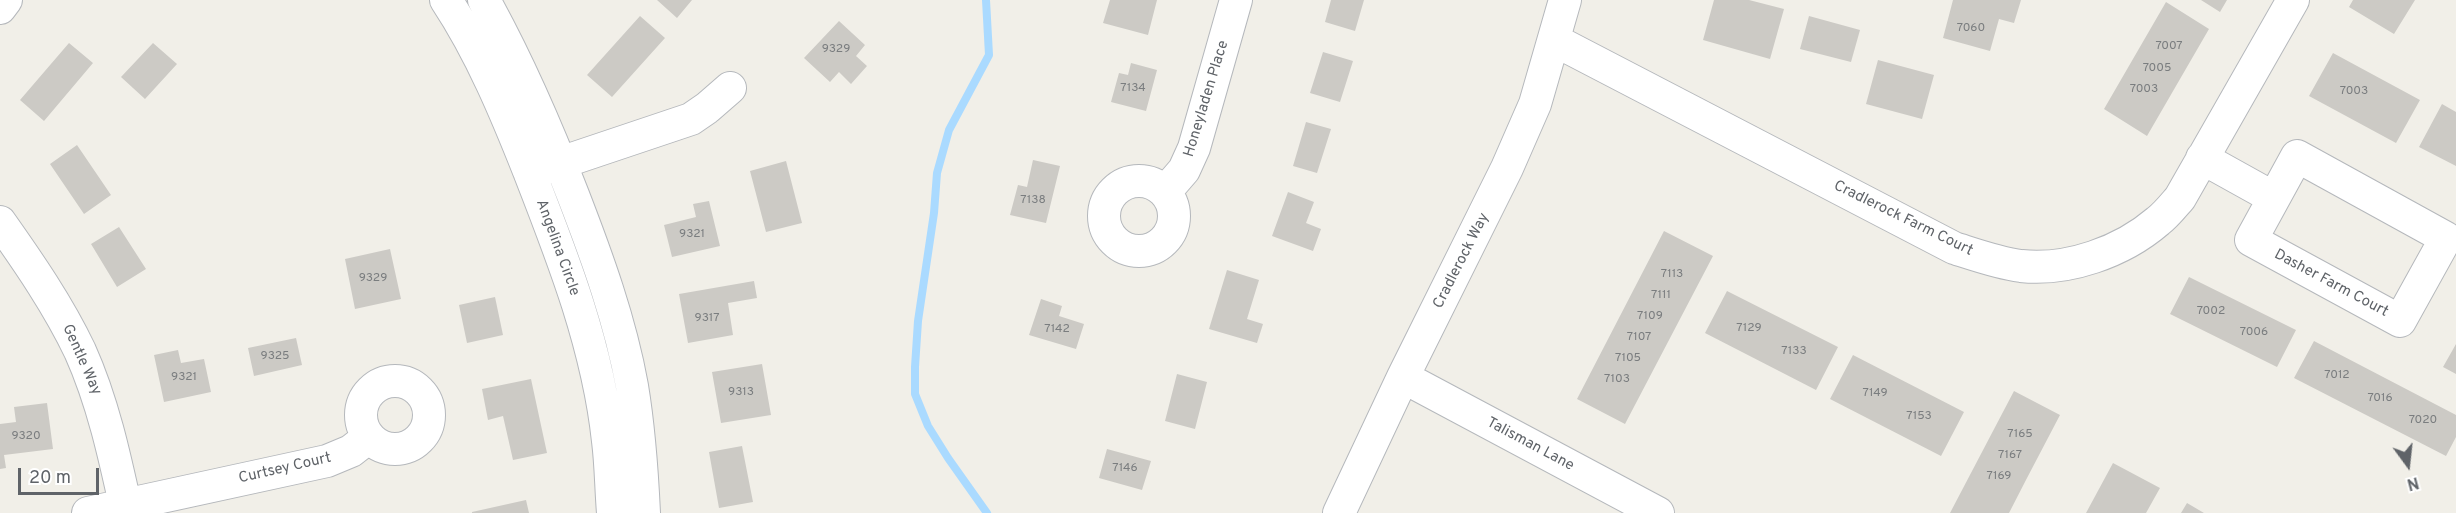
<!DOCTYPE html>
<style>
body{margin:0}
#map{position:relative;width:2456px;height:513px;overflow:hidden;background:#f1efe8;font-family:Overpass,sans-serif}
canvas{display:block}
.north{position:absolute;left:2378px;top:435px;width:60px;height:60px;-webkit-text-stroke:4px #fff;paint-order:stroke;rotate:165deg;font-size:16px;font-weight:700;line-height:24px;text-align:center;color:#5f6368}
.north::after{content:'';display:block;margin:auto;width:21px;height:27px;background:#5f6368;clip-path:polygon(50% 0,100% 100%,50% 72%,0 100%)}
.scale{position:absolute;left:18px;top:468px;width:81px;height:27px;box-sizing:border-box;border:3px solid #5f6368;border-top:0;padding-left:8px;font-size:18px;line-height:21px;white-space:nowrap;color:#5f6368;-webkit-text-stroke:4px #fff;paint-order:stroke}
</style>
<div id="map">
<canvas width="2456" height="513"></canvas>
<div class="north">N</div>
<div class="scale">20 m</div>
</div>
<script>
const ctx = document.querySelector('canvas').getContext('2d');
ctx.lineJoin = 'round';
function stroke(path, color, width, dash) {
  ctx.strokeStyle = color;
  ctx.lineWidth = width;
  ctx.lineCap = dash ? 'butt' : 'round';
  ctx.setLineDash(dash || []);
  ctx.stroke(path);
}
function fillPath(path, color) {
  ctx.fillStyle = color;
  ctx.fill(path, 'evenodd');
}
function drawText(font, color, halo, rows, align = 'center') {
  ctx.font = font + ' Overpass,sans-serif';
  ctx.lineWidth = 6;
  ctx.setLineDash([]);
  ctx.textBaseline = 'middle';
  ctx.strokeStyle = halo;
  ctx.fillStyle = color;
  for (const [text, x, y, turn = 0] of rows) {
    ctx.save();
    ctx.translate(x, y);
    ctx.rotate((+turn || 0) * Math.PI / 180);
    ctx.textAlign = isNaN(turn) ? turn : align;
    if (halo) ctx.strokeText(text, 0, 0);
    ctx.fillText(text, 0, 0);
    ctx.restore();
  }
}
const stream = new Path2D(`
 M986,0L989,55L949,130L937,173L934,213L918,321L915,367V394L928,426L948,458L987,513`);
const building = new Path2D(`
 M657,0H692L677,18Z
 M1110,0H1157L1148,35L1103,23Z
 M1331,0H1364L1355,31L1325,22Z
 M1714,0H1749L1784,9L1770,59L1703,40Z
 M1953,0H2021L2014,23L1999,19L1990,51L1943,38Z
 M2201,0H2227L2220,12Z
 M2353,0H2415L2394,34L2349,7Z
 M2166,2L2209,29L2147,136L2104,109Z
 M640,16L665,38L612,97L587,75Z
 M1809,16L1860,30L1851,62L1800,49Z
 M839,21L865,45L856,56L867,66L851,84L839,72L830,82L804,58Z
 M69,43L93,63L44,121L20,100Z
 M153,43L177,64L145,99L121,77Z
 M1323,52L1353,61L1340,102L1310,93Z
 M2333,53L2420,100L2396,143L2309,96Z
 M1878,60L1934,75L1922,119L1866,104Z
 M1131,63L1157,70L1146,111L1111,102L1119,73L1128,75Z
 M2442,104L2456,112V166L2419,147Z
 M1306,122L1331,129L1317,173L1293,166Z
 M77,145L111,195L84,214L50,164Z
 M1033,160L1060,166L1046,223L1010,215L1018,185L1027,187Z
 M786,161L802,223L766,232L750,171Z
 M1288,192L1314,202L1306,223L1321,229L1313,251L1272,236Z
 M709,201L720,246L672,257L664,225L696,217L693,204Z
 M119,227L146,269L117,287L91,244Z
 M1664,231L1713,256L1625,424L1577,399Z
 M390,249L401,299L355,309L345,259Z
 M1227,270L1259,280L1247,319L1263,324L1257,343L1209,329Z
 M2189,277L2296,330L2277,367L2170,314Z
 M754,281L757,298L728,303L733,335L688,343L679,294Z
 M1727,291L1838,347L1816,390L1705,333Z
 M495,297L503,335L467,343L459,305Z
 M1041,299L1062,306L1059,316L1084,324L1076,349L1029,335Z
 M296,338L302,365L254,376L248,348Z
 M2314,341L2456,415V437L2446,456L2294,378Z
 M2456,344V374L2443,367Z
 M178,350L181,363L204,359L211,392L164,402L154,355Z
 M1853,355L1964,412L1941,456L1830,399Z
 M762,364L771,415L721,423L712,372Z
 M1177,374L1207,382L1195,429L1165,421Z
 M531,379L547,453L513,460L503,416L488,420L482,389Z
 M2014,391L2060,415L2027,478L2009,513H1950Z
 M47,403L53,449L4,455L6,468L0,469V424L16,422L14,407Z
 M742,446L753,502L719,508L709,452Z
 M1107,449L1151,461L1142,490L1099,478Z
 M2113,463L2160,488L2146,513H2086Z
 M526,500L529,513H472V512Z
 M2187,503L2204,513H2181Z`);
const minor = new Path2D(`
 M446,0C481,53 506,113 529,171C563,258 598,347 608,441C611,464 611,489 613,513
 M484,0C519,63 547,128 573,195C597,257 620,320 632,386C639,428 642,470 644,513
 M0,8L6,0
 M1554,40L1954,248C1976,255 1998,263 2021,266C2068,271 2122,252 2158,221C2166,215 2173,206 2180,198L2293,0
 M2202,158L2274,198L2251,240L2400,321L2446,238L2297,156L2274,198
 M542,169L691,119L707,108L730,88
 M1104 216a35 35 0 1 1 70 0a35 35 0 1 1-70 0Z
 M1165,192L1184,170L1194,148L1236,0
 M0,222C29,263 58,305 80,351C103,402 115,458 127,513
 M1403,377L1658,513
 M361 415a34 34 0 1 1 68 0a34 34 0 1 1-68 0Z
 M88,513L327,461L351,451L369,437
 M1339,513L1403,377L1507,168L1535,104L1565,0`);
const numberNames = [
 ["7060",1971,29],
 ["7007",2169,47],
 ["9329",836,50],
 ["7005",2157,69],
 ["7134",1133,89],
 ["7003",2144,90],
 ["7003",2354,92],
 ["7138",1033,201],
 ["9321",692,235],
 ["7113",1672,275],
 ["9329",373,279],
 ["7111",1661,296],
 ["7002",2211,312],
 ["7109",1650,317],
 ["9317",707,319],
 ["7129",1749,329],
 ["7142",1057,330],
 ["7006",2254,333],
 ["7107",1639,338],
 ["7133",1794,352],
 ["9325",275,357],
 ["7105",1628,359],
 ["7012",2337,376],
 ["9321",184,378],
 ["7103",1617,380],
 ["9313",741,393],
 ["7149",1875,394],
 ["7016",2380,399],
 ["7153",1919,417],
 ["7020",2423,421],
 ["7165",2020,435],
 ["9320",26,437],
 ["7167",2010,456],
 ["7146",1125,469],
 ["7169",1999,477]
];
const streetNames = [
 ["Honeyladen Place",1207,99,-73],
 ["Cradlerock Farm Court",1903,219,26],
 ["Angelina Circle",557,248,70],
 ["Cradlerock Way",1462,261,-63],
 ["Dasher Farm Court",2331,284,28],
 ["Gentle Way",81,360,66],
 ["Talisman Lane",1530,445,28],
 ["Curtsey Court",285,469,-13]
];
stroke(stream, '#aadaff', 8);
fillPath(building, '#cccac5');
stroke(minor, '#b5b8bc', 34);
stroke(minor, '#fff', 32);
drawText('12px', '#7a7d7f', null, numberNames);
drawText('15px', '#5f6368', '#fff', streetNames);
</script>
